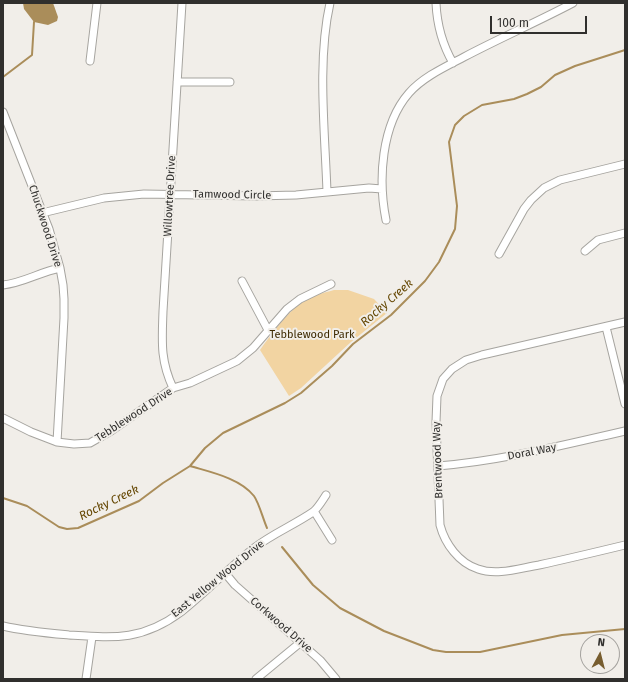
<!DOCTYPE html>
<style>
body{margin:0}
#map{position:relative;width:628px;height:682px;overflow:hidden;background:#f1eee9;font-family:"Fira Sans",sans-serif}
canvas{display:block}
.frame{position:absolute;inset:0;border:4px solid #302f2d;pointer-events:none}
.north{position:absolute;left:580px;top:634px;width:40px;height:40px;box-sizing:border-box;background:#f1eee9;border:1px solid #a4a29e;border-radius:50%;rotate:7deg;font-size:11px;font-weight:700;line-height:16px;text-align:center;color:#302f2d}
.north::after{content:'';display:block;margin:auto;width:14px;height:18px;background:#775d2f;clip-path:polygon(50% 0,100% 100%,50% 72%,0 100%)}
.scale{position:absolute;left:490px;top:16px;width:97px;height:18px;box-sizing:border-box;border:2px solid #302f2d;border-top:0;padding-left:5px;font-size:12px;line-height:14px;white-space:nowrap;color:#302f2d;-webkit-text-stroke:3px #f1eee9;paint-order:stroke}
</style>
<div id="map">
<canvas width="628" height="682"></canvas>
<div class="frame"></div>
<div class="north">N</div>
<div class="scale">100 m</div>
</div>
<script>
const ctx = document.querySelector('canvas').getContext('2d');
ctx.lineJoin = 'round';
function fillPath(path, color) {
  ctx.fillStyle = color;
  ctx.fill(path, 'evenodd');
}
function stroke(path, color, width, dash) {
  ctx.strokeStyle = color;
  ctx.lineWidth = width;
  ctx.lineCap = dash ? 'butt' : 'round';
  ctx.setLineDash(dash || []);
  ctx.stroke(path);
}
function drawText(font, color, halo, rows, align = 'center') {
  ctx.font = font + ' "Fira Sans",sans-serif';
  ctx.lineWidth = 4;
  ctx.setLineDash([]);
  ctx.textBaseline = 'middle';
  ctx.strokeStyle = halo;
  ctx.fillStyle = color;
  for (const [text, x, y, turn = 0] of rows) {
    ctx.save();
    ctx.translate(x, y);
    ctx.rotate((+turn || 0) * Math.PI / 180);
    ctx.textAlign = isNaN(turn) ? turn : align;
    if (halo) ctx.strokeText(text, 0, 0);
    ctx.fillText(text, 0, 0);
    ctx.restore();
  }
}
const green = new Path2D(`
 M334,290H348L374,299L387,313L351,342L301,388L289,396L260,350C272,333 285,315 302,302C311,296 323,293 334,290Z`);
const water = new Path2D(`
 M23,3H53L58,17L57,21L48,25L34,22L24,9Z`);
const stream = new Path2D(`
 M3,77L32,55L34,22
 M190,466C210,472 240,478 254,496C259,503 263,519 267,528
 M3,498L27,506L59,527L67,529L78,528L139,501L163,483L190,466L205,448L223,433L285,403L301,393L332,366L353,344L391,315L425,281L439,262L455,229L457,206L449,142L455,125L464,116L482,105L514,99L527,94L541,87L555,75L575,66L625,50
 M282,547L313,585L340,608L384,631L433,650L446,652H480L562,635L625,629`);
const minor = new Path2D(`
 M436,3C437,25 442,44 453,63
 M90,61L97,3
 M177,82H230
 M3,112L49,229L60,268L63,285L64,299V318L57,442
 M327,192C325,132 317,61 330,3
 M42,213L104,198L144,194L256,196L296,195L369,188L382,189
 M386,220C378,180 381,125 409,93C423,77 445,67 464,57C500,38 537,22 573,3
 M585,251L598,240L625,233
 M499,254L524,209L531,200L544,188L560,180L625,164
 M242,281L268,330
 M3,285C23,283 40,272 60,268
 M625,322L482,355L466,360L452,369L443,379L437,396L436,422L440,525C445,544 459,563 478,569C497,576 520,568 539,565C567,559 596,552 625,545
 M606,327L625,404
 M173,388C160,360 162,341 163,311L182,3
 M3,418L31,432L57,442L74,444L90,443L111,431L173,388L190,383L237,361L253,348L287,309L300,299L331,284
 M438,466C501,461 563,445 625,431
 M314,511L332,540
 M225,573L235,585L320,660L336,679
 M3,626C24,631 47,633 69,635C114,638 142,641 181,612C206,592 229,568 254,548C272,534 294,525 313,512C318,508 322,501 326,495
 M86,679L92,637
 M256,679L301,642`);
const streetNames = [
 ["Tamwood Circle",232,195,1],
 ["Willowtree Drive",170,196,-87],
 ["Chuckwood Drive",45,226,72],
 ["Tebblewood Drive",134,415,-33],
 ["Doral Way",532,452,-11],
 ["Brentwood Way",438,460,-92],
 ["East Yellow Wood Drive",218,579,-39],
 ["Corkwood Drive",281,625,41]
];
const parkNames = [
 ["Tebblewood Park",312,335]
];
const waterNames = [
 ["Rocky Creek",387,303,-41],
 ["Rocky Creek",109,503,-26]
];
fillPath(green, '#f2d4a2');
fillPath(water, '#aa8d5a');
stroke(stream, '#aa8d5a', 2);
stroke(minor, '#a6a49f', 9);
stroke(minor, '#fff', 7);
drawText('11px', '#302f2d', '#f1eee9', streetNames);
drawText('11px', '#3d2900', '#f1eee9', parkNames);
drawText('italic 12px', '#654703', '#f1eee9', waterNames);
</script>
